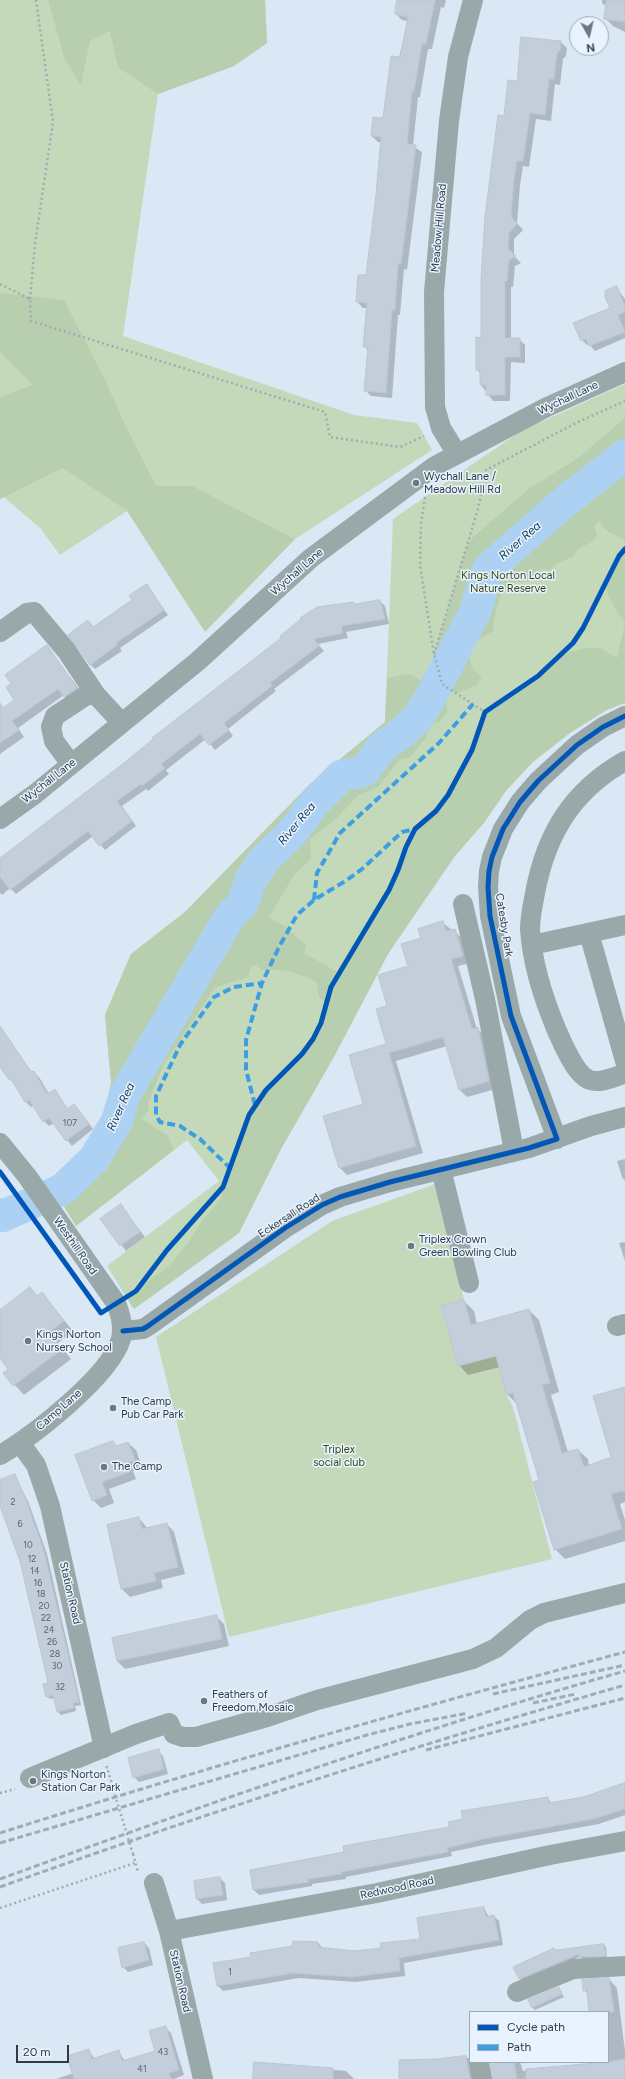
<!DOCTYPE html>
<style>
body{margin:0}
#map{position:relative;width:625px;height:2079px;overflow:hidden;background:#dae7f4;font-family:Figtree,sans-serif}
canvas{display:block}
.legend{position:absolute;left:469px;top:2011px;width:140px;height:52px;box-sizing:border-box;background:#e8f3ff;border:1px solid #9ea9b5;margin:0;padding:5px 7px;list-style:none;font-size:12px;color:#303b46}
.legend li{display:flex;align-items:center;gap:8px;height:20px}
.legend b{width:20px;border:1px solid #9ea9b5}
.north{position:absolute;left:569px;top:16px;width:40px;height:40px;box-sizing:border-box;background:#e8f3ff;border:1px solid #9ea9b5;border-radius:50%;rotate:172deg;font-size:11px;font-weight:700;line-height:16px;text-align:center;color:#303b46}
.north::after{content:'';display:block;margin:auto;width:14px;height:18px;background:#6c7783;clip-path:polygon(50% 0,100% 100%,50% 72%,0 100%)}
.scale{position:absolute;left:16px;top:2045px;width:53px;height:18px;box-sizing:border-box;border:2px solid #303b46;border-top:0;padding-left:5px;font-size:12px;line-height:14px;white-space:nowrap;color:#303b46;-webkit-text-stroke:3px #e8f3ff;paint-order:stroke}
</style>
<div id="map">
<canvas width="625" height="2079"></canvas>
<ul class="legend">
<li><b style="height:5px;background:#0057b8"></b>Cycle path</li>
<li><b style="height:5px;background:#3e9ee4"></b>Path</li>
</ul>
<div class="north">N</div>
<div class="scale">20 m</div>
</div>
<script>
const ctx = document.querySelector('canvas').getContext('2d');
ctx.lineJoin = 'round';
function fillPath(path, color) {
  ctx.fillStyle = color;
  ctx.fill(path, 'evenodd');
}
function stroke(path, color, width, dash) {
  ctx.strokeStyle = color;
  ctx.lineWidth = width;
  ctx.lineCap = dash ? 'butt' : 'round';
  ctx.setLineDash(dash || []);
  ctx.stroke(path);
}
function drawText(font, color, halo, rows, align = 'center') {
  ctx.font = font + ' Figtree,sans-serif';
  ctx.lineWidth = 3;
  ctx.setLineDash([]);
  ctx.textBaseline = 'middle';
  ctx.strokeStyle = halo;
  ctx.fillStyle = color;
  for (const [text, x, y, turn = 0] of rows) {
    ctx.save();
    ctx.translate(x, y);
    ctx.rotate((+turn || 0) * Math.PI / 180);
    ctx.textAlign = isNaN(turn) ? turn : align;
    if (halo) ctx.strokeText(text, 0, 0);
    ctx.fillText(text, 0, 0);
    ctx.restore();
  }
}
const green = new Path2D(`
 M0,0H265L267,43L234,66L158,94L123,336L354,415L417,423L432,450L295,539L193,486H156L62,468L127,511L60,555L41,529L4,497L0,499Z
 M625,384V647L617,658L560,695L388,954L334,1057L281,1149L239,1233L134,1309L107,1266L219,1181L187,1140L76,1226L51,1185L103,1127L111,1082L105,1015L131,954L185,912L310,784L385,722L393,519L521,431Z
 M441,1182L464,1300L441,1307L458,1366L496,1356L506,1394L513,1407L552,1559L229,1637L156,1337L332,1221Z`);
const forest = new Path2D(`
 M48,0H265L267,43L234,66L158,94L118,67L110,31L90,41L81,85L65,60Z
 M0,293L64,300L105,380L125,425L156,486H193L295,539L205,632L127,511L62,468L0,499V397L33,385L0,352Z
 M625,418V541L606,530L599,521L594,526L597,536L590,543L578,549L573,557L558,563L549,570L540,569L525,582H512C509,587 505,589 502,594C498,599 493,624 493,631L480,639L475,637L467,653L473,669L482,677L477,685L456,694L442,684L437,695L446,701L448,712L439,722L431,724L426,738L409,758L400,759L378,787L357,796L338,817L310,839L311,859L294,875L269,917L284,926L306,945L304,953L339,973L389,890L406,847L415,829L436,811L448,795L472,750L485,712L538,676L563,654L585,648H600L617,658L625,623V703L607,710L570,733L533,762L506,791L484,823L455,856L388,954L332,1060L281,1149L239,1233L134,1309L126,1297L169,1266L188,1243L201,1222L220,1200L249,1115L266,1090L302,1054L313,1039L321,1023L326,1003L319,997L316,982C297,972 283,969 261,970L256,965L251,966L248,977C235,982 225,982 214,989L164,1064L148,1103L149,1109L142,1119L168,1136L174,1150L76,1226L51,1185L103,1127L111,1082L105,1015L131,954L185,912L310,784L385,722L387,678L410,674L430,686L433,671L434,654L467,545L474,536L530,488L578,458Z
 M625,549V621C617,615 605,592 606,582C607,573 620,555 625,549Z`);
const shadow = new Path2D(`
 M398,0H446L444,8L441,7L432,49H428L420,97H418L413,146L422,152L407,270L404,269L400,315H398L392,398L371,396L365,390L369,351L364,346L367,308H363L357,302L367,277L377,195L382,142H378L372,136L384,119L408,21L402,20L396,14Z
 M602,0H625V32L613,26L605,18L607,7L602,3Z
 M561,42L567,48L566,56L563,59L560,85L555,84L551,121L536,119L529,167L523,166L520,185L517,223L523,230L514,239V256L521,263L515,266L513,287H511V339H519L525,345V363L511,362L510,401H493L481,385V374L477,370L505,117L518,82Z
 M616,287L625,299V338L595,351L589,344L587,345L582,340L611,309Z
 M147,586L168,615L120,648L122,651L95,669L90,664L133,600Z
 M380,601L385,606L389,624L346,632L348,638L318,644L324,651L274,689L276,691L228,729L233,736L215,750L206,739L166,770L169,774L148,791L146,789L122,806L136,826L105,850L93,836L16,894L10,888L2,895L0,893V859L355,605Z
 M47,647L83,694L71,702L64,695L18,728L24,737L0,754V711L16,700L12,684Z
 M443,923L462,938L470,963L458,966L477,1029L485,1036L496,1089L467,1097L460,1090L447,1046L396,1061L423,1153L347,1175L340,1168L388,1045V1007L422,939Z
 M0,1034L5,1035L10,1040L32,1073L34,1072L39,1077L49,1094L55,1090L68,1109L79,1110L93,1129L72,1146L54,1123L49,1126L44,1121L34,1105L31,1107L26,1102L16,1084L10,1080L0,1065Z
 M625,1159V1181L622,1177L617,1161Z
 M121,1206L145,1237L126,1251L102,1219Z
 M625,1242V1261L619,1243Z
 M30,1289L38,1296L42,1293L73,1331L58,1343L71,1359L24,1395L4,1373L10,1369L0,1356V1312Z
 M464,1301L474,1311L477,1324L529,1310L539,1320L559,1392L551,1395L568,1452L578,1450L588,1459L589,1466L612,1458L625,1388V1502L620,1504L625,1520V1541L565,1559L555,1549L540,1480L517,1404L507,1394L500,1367L468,1375L459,1365Z
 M113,1442L118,1447L128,1443L136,1450L142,1467L133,1471L136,1479L109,1489L114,1503L101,1508L93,1500Z
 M14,1475L28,1501L47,1554L81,1705L75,1706L76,1711L61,1715L58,1712L55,1698L50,1699L47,1696L49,1683L22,1568L0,1504V1481Z
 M139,1518L148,1529L167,1524L174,1532L185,1574L161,1580L163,1588L130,1597L122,1589L109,1526Z
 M217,1617L224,1624L229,1646L125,1669L117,1661L113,1639Z
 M158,1751L163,1756L168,1774L139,1782L134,1777Z
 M625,1785V1815L599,1824L489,1844L451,1852L452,1856L346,1877V1879L312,1884V1886L259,1895L254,1890L346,1853L450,1828L464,1820L463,1812L547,1798L552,1803L583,1798Z
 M220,1878L225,1883L227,1900L202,1904L197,1899L195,1882Z
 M484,1908L489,1917L494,1916L499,1921L503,1945L404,1963L405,1976L356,1982L299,1978L223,1991L218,1986L252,1958L318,1943L323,1948L354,1952L382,1949L421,1940Z
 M144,1943L149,1948L153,1965L128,1972L123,1967Z
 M604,1945L606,1947L607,1958L582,1959L580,1957L522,1981L519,1978L556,1951Z
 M609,1979L617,1988L625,2051V2079H494L492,2062H520L523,2071L608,2062V2012H590L588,1994L584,1990Z
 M558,1988L564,1997L535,2010L533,2008L530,2000Z
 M165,2027L171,2033L184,2075L174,2079H56L74,2073L88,2050L95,2059L118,2051L125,2061L157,2052Z
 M466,2057L470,2059L477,2079H400L436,2060Z
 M255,2063L346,2071L354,2079H254Z`);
const river = new Path2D(`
 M0,1214L3,1216L63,1189L94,1159L117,1121L125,1094L230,916L243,903L250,881L264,860L292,833L316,801L341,776L364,771L382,747L402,733L418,718L430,698L475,612L488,569L562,504L625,455`);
const building = new Path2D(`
 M397,0H435L426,44L422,43L414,92L412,91L407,144L416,145L401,264H398L395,310H392L386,393L364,391L368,347H363L367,303L356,302L358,275H366L376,195L381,137L371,136L373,117L383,118L391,56L400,57L408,17L395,14Z
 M607,0H625V22L604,19Z
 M521,37L561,41L560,50L557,53L554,79H549L545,115L530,113L523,161H517L514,179L511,216L517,224L509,233L508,249L516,256L509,260L507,281H505V338H520V357H505V395H486V385H480V370H476V337L481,338V280L485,217L498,115L504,116L508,80L517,81Z
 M617,286L625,306V312L618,315L625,332L589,346L586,339L581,341L573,323L610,308L605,297V291Z
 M147,584L164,610L116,643L117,645L90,665L68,635L88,620L93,627L132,600L129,596Z
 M380,600L385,619L341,626L343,633L314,639L319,646L270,683L272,686L224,723L229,730L209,745L200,734L161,764L165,768L142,786L141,784L117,801L132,821L99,846L88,831L10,890L0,877V858L124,763L153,739L152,738L281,638L280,636L301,619L300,618L317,607L353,602L354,604Z
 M47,645L77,688L64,697L58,689L12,721L19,730L0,743V703L3,708L14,700L6,687L11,684L5,675Z
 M443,921L446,931L455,929L463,956L451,959L472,1029L478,1027L489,1081L459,1090L443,1037L389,1053L416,1146L339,1168L323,1116L363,1104L349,1055L386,1044L376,1009L387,1006L378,975L408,966L401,944L421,938L418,929Z
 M0,1026L31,1072L34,1071L47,1094L55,1089L67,1109L74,1104L89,1124L66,1141L49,1118L43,1122L29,1100L25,1102L11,1079L9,1080L0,1067Z
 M121,1204L140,1232L120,1246L100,1219Z
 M30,1287L37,1296L42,1292L64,1321L49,1332L62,1349L13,1386L3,1373L8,1369L0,1358V1310Z
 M464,1300L471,1325L529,1309L550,1383L542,1385L562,1453L578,1449L584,1467L611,1457L593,1396L625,1387V1492L621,1491L611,1494L622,1529L554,1550L533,1482L539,1480L513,1393L506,1394L496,1356L458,1366L441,1306Z
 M113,1441L116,1446L128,1442L135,1460L126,1463L129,1472L102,1482L107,1495L92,1501L75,1455Z
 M15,1474L25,1497L44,1551L79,1702L73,1703L74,1708L57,1712L53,1695L46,1697L43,1684L48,1683L20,1561L0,1506V1480Z
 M139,1517L142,1529L167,1523L178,1567L154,1573L156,1581L121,1589L107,1525Z
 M217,1615L222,1639L117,1661L112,1638Z
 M159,1749L164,1769L133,1778L128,1758Z
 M625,1783V1809L593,1819L483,1839L447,1848L448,1852L341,1872L342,1874L308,1879V1882L253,1890L250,1870L344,1852L343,1846L449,1827L448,1822L463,1819L461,1811L548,1797L549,1803L583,1797Z
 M220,1877L223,1895L196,1899L194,1881Z
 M484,1907L486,1917L494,1915L499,1940L399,1958L400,1971L351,1977L293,1973L217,1986L213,1963L251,1957L250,1953L292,1946L293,1941L318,1942V1947L354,1951L381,1948L380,1943L420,1939L417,1918Z
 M144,1942L149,1960L122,1968L118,1948Z
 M604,1944L606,1956L579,1957V1954L519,1979L513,1967L554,1948L556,1950Z
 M609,1978L614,2012H589L587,1990L583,1991L582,1980Z
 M559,1987L562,1994L532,2008L528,2000Z
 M166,2026L179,2070L169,2073L171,2079H74L67,2056L89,2049L92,2059L119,2050L122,2061L155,2051L149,2031Z
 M466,2056L470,2079H399V2060L436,2059Z
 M625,2059V2079H526V2069L608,2062Z
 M254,2062L333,2068V2079H253Z
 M491,2062H514L517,2079H493Z`);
const path = new Path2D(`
 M0,284L30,299L31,321L325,412L330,437L400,447L424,436
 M30,299L35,244L53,122L36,0
 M425,497L421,524L420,565L434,654L442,684L485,712
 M434,654L478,509L486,470L578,422L625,401
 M106,1768L107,1767L115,1795
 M0,1793L15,1789
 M133,1854L138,1872
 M0,1908L135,1863`);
const minor = new Path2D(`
 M457,454L441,428L435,407L434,292L449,121L458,57L473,0
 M0,632L27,613L34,612L66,650L96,695
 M625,761C572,791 546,834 535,893C533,904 530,917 530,929C532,963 544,1000 557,1031C563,1044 576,1076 590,1080C600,1084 615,1076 625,1074
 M71,764L54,741L51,727L55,716L87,695H96L122,723
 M0,819L35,794L198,661L311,558L435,466L547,407L625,372
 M463,904L485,999L514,1151
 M589,933L625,1061
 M532,945L625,925
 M557,1139L511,1016L490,916L488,887L489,871L492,857L503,829L520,802L538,781L577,745L603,727L625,716
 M0,1143L27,1176L116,1303C121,1315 124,1326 121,1339C110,1376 33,1436 0,1455
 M441,1169L469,1283
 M617,1326L625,1324
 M123,1331L143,1329L148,1326L285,1228L322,1205L340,1197L390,1182L529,1148L591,1126L625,1117
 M20,1443L36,1465L50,1506L104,1748
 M30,1778L136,1734L169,1723L174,1734L183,1737H196L267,1717L317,1700L473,1659L496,1648L530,1620L544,1613L625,1593
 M154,1883L169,1931L203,2079
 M169,1931L377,1893L550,1855L625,1841
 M517,1992L573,1969L625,1966
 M479,2062L482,2079`);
const rail = new Path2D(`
 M493,1694L625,1665
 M533,1703L576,1694
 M426,1750L625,1698
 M0,1833C207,1767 416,1708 625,1652
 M0,1843L367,1735L410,1724L468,1713
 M0,1879C207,1804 414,1731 625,1671
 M0,1887C206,1813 414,1746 625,1685`);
const pathBridge = new Path2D(`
 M115,1795L133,1854`);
const quiet = new Path2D(`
 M314,900L317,873L340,833L439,743L473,704
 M255,1105L246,1070V1040L262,983L279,947L297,915L314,900L347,880L362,869L402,832L415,829
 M231,1169L200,1139L180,1126L160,1122L156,1115V1096L180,1045L214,997L234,987L262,983`);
const cycleway = new Path2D(`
 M0,1172L101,1313L136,1291L167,1250L223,1187L249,1115L266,1090L302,1054L313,1039L321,1023L331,987L389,890L398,870L406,847L415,829L436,811L448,795L472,750L485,712L538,676L573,643L583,628L619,556L625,549
 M123,1331L143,1329L148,1326L285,1228L322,1205L340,1197L390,1182L529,1148L557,1139L511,1016L490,916L488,887L489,871L492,857L503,829L520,802L538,781L577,745L603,727L625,716`);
const markers = [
 [416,483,4,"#6c7783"],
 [411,1246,4,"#6c7783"],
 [28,1341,4,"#6c7783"],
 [113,1408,4,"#6c7783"],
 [104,1467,4,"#6c7783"],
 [204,1701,4,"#6c7783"],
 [33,1781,4,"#6c7783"]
];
const numberNames = [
 ["107",70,1123],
 ["2",13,1502],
 ["6",20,1524],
 ["10",28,1545],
 ["12",32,1559],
 ["14",35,1571],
 ["16",38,1583],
 ["18",41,1594],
 ["20",44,1606],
 ["22",46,1618],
 ["24",49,1630],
 ["26",52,1642],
 ["28",55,1654],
 ["30",57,1666],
 ["32",60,1687],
 ["1",230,1972],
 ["43",163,2052],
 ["41",142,2069]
];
const streetNames = [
 ["Meadow Hill Road",439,228,-85],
 ["Wychall Lane",568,398,-25],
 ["Wychall Lane",297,572,-41],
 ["Wychall Lane",49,781,-38],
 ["Catesby Park",504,925,81],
 ["Eckersall Road",289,1216,-33],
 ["Westhill Road",75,1246,55],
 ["Camp Lane",59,1410,-41],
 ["Station Road",70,1593,77],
 ["Redwood Road",397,1888,-12],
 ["Station Road",180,1981,77]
];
const poiNames = [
 ["Wychall Lane /",424,477],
 ["Meadow Hill Rd",424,490],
 ["Triplex Crown",419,1240],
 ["Green Bowling Club",419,1253],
 ["Kings Norton",36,1335],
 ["Nursery School",36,1348],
 ["The Camp",121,1402],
 ["Pub Car Park",121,1415],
 ["The Camp",112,1467],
 ["Feathers of",212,1695],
 ["Freedom Mosaic",212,1708],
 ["Kings Norton",41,1775],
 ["Station Car Park",41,1788]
];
const parkNames = [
 ["Kings Norton Local",508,576],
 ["Nature Reserve",508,589],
 ["Triplex",339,1450],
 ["social club",339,1463]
];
const waterNames = [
 ["River Rea",520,541,-41],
 ["River Rea",297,824,-50],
 ["River Rea",121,1107,-66]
];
fillPath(green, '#c3d9ba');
fillPath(forest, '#b8cfaf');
fillPath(shadow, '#0003');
stroke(river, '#acd1f3', 32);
fillPath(building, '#c4cdda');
stroke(building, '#bdc5d1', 1);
stroke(path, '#a0acb1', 2.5, [2, 3]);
stroke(minor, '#99a8a8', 20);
stroke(rail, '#a0acb1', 3, [6, 3]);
stroke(pathBridge, '#a0acb1', 2.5, [2, 3]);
stroke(quiet, '#3e9ee4', 4, [8, 4]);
stroke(cycleway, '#0057b8', 5);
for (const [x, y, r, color] of markers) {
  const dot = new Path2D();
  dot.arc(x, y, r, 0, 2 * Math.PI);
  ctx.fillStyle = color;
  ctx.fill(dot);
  stroke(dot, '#e8f3ff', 1.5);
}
drawText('9px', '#59646f', null, numberNames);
drawText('11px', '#303b46', '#e8f3ff', streetNames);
drawText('11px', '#303b46', '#e8f3ff', poiNames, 'left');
drawText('11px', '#334715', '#e8f3ff', parkNames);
drawText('italic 12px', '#0d385b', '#e8f3ff', waterNames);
</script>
